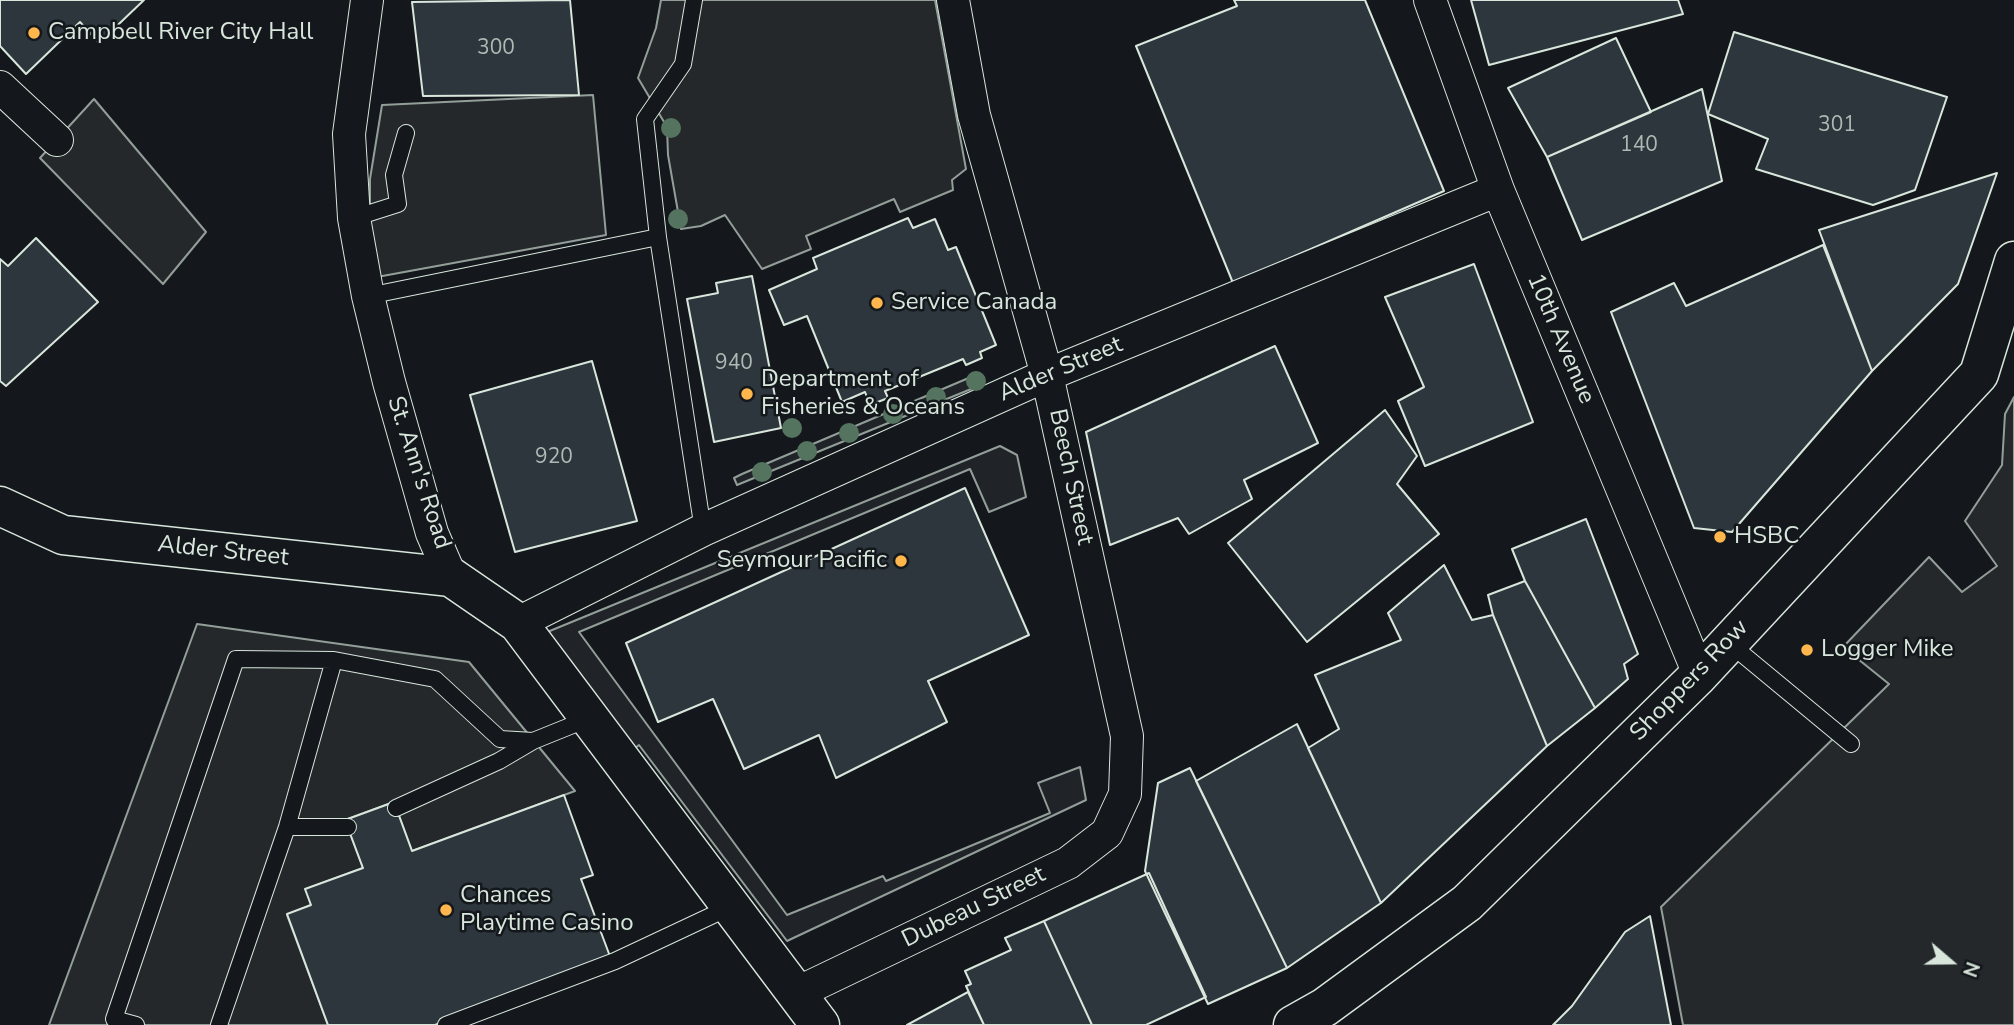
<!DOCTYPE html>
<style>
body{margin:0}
#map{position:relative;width:2014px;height:1025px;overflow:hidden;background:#14181c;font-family:"Nunito Sans",sans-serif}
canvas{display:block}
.north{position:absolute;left:1916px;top:927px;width:70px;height:70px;-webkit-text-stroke:5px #14181c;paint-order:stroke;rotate:110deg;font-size:19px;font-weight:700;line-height:28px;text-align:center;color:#d8e6dc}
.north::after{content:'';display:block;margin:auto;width:24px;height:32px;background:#d8e6dc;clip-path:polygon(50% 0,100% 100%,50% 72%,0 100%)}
</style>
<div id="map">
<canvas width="2014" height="1025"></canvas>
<div class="north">N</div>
</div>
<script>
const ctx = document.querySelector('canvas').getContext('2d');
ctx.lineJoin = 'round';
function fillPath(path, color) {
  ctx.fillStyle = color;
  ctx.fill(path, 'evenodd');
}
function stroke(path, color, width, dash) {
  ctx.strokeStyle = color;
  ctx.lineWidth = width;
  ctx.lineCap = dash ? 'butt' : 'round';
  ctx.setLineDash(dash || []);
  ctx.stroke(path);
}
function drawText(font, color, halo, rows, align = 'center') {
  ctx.font = font + ' "Nunito Sans",sans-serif';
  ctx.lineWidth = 5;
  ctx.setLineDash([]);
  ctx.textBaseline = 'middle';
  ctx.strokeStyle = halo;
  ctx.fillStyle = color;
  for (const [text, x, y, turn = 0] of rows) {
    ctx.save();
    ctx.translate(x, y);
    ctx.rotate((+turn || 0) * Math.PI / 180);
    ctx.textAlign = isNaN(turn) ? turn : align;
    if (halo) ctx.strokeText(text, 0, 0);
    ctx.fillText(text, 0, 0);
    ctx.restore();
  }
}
const green = new Path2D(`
 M971,377L976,387L737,485L734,478L742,474Z
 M1000,446L1017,455L1026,497L989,512L970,469L579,632L787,915L883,876L886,881L1050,813L1038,783L1080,767L1086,800L787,941L639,745L629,753L540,635Z`);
const parking = new Path2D(`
 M661,0H935L966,169L952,180L953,190L900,212L894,199L806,236L811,249L762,269L725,215L701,226L681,229L668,155L667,127L638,78L656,28Z
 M593,95L606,235L377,277L370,230V179L382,105Z
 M94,99L206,232L163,284L40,158Z
 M2014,397V1025H1683L1661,907L1889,684L1843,647L1929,557L1962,592L1997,566L1965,521L2002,465L2005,414Z
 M197,624L469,662L575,791L412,851L394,802L345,820L363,868L306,889L311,905L287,915L328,1025H49Z`);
const building = new Path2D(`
 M0,0H144L99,43L80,22L26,74L0,46Z
 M570,0L579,95L423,96L412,2Z
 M1234,0H1365L1444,191L1233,283L1136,46L1237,6Z
 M1471,0H1678L1683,14L1489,65Z
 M1734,32L1947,97L1915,190L1873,205L1756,169L1768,139L1708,114Z
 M1616,38L1651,112L1547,157L1508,88Z
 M1702,89L1722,181L1582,240L1547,157Z
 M1997,173L1958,284L1872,371L1819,230Z
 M908,218L913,228L935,219L948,250L956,247L996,345L980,352L982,358L966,365L963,359L885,391L888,398L870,405L865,392L842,402L807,316L784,325L769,290L817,269L813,258Z
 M36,238L98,302L6,386L0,381V259L8,266Z
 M1823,245L1872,371L1732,532L1694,528L1611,312L1674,283L1686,306Z
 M1474,264L1533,422L1425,466L1398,401L1424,387L1385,297Z
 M752,276L781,428L714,442L687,299L718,293L716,283Z
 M1275,346L1318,443L1244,480L1252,499L1189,534L1178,518L1110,545L1086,432Z
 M592,361L637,521L515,552L470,395Z
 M1385,410L1417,456L1397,484L1439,534L1307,642L1228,543Z
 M965,488L1029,635L928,681L947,722L836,778L819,735L744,769L713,699L658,722L626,643Z
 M1586,519L1638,654L1624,664L1628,679L1595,708L1525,581L1512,549Z
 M1444,565L1472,620L1493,615L1547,746L1381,903L1308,748L1339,729L1315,675L1401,640L1388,613Z
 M1525,581L1595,708L1547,746L1493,615L1488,595Z
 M1297,724L1381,903L1287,968L1196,781Z
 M1190,768L1287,968L1208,1004L1145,871L1158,783Z
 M564,795L593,875L581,879L611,959L435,1025H328L287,914L311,905L305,889L363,868L345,820L394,802L412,851Z
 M1149,873L1206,997L1146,1025H1092L1044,921Z
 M1650,916L1671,1025H1553L1572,1006L1625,932Z
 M1044,921L1092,1025H984L966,986L971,984L965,971L1011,950L1005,938Z
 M968,992L984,1025H907Z`);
const service = new Path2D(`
 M354,218L398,204L394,175L406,133
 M658,237L645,119L683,64L694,0
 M368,296L658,237L703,530
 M1729,643L1851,744
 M334,660L435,679L500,739L533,741L590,718
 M396,808L499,761L533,741
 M287,827H348
 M136,1025L114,1019L236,659L334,660L287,827L219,1025
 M446,1025L615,961L730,907`);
const minor = new Path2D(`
 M367,0L349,134L354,218L368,296L389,382L432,533L451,577
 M1430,0L1498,190L1699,674
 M0,87L57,140
 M518,623L703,530L1047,375L1498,190
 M797,993L1068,863L1107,833L1125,794L1127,736L1047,375L974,115L953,0`);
const tertiary = new Path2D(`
 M0,506L63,535L451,577L518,623L820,1025
 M1293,1025L1325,1007L1467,903L1696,678L1979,374L2014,261`);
const trees = [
 [671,128],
 [678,219],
 [976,381],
 [936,397],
 [893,414],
 [792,428],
 [849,433],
 [807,451],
 [762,472]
];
const markers = [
 [34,33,7,"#ffb74d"],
 [877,303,7,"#ffb74d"],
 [747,394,7,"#ffb74d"],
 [1720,537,7,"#ffb74d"],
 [901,561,7,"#ffb74d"],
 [1807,650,7,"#ffb74d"],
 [446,910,7,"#ffb74d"]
];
const numberNames = [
 ["300",496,49],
 ["301",1837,126],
 ["140",1639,146],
 ["940",734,364],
 ["920",554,458]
];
const poiNames = [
 ["Campbell River City Hall",48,33],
 ["Service Canada",891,303],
 ["Department of",761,380],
 ["Fisheries & Oceans",761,408],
 ["HSBC",1734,537],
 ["Seymour Pacific",887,561,"right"],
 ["Logger Mike",1821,650],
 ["Chances",460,896],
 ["Playtime Casino",460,924]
];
const streetNames = [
 ["10th Avenue",1560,339,67],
 ["Alder Street",1061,370,-23],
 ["St. Ann's Road",418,473,72],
 ["Beech Street",1070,477,78],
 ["Alder Street",223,552,6],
 ["Shoppers Row",1690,681,-46],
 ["Dubeau Street",974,908,-26]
];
fillPath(green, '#202428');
stroke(green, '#939e99', 2);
fillPath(parking, '#24282b');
stroke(parking, '#939e99', 2);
fillPath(building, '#2c363c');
stroke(building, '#d8e6dc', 2);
stroke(service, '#d8e6dc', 18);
stroke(minor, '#d8e6dc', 34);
stroke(tertiary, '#d8e6dc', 41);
stroke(service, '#14181c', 16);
stroke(minor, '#14181c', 32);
stroke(tertiary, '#14181c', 38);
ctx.fillStyle = '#55745f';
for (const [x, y] of trees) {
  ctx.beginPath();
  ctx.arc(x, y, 10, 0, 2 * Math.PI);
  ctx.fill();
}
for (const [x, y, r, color] of markers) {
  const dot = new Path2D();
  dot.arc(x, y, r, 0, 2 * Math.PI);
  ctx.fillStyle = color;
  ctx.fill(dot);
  stroke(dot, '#14181c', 2.5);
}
drawText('21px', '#adbab4', null, numberNames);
drawText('24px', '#d8e6dc', '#14181c', poiNames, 'left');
drawText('24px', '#d8e6dc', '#14181c', streetNames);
</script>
